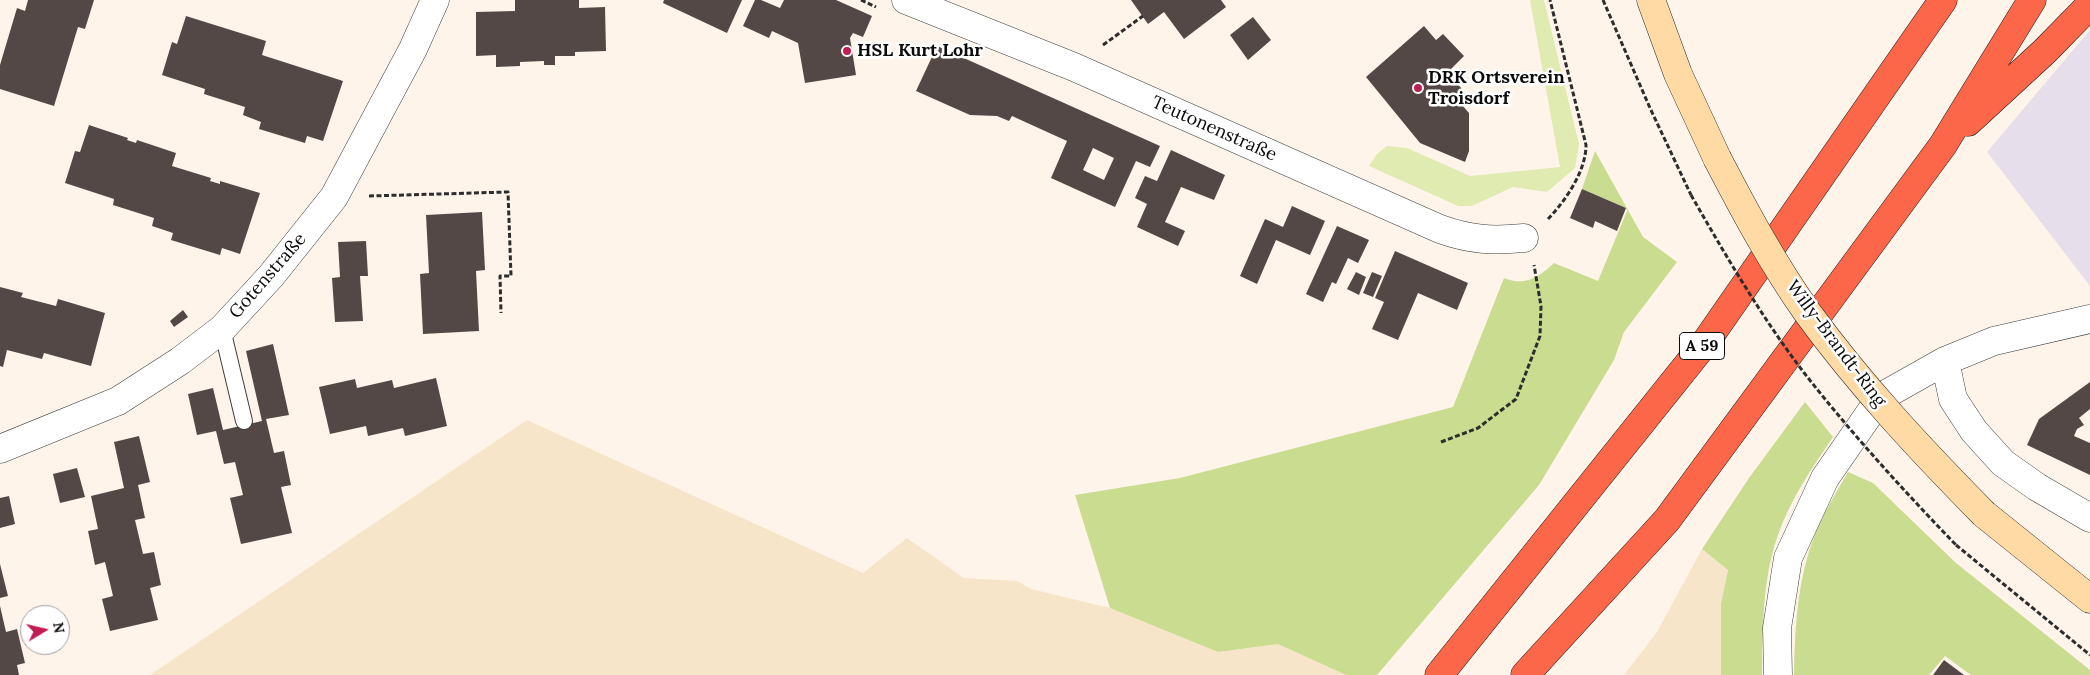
<!DOCTYPE html>
<meta charset="utf-8">
<style>
body{margin:0}
#map{position:relative;width:2090px;height:675px;overflow:hidden;background:#fff4e9;font-family:Lora,serif}
canvas{display:block}
.north{position:absolute;left:20px;top:605px;width:50px;height:50px;box-sizing:border-box;background:#fff;border:1px solid #9d9d9d;border-radius:50%;rotate:81deg;font-size:14px;font-weight:700;line-height:20px;text-align:center;color:#0b0b0b}
.north::after{content:'';display:block;margin:auto;width:18px;height:22px;background:#c21c55;clip-path:polygon(50% 0,100% 100%,50% 72%,0 100%)}
</style>
<div id="map">
<canvas width="2090" height="675"></canvas>
<div class="north">N</div>
</div>
<script>
const ctx = document.querySelector('canvas').getContext('2d');
ctx.lineJoin = 'round';
function fillPath(path, color) {
  ctx.fillStyle = color;
  ctx.fill(path, 'evenodd');
}
function stroke(path, color, width, dash) {
  ctx.strokeStyle = color;
  ctx.lineWidth = width;
  ctx.lineCap = dash ? 'butt' : 'round';
  ctx.setLineDash(dash || []);
  ctx.stroke(path);
}
function drawText(font, color, halo, rows, align = 'center') {
  ctx.font = font + ' Lora,serif';
  ctx.lineWidth = 5;
  ctx.setLineDash([]);
  ctx.textBaseline = 'middle';
  ctx.strokeStyle = halo;
  ctx.fillStyle = color;
  for (const [text, x, y, turn = 0] of rows) {
    ctx.save();
    ctx.translate(x, y);
    ctx.rotate((+turn || 0) * Math.PI / 180);
    ctx.textAlign = isNaN(turn) ? turn : align;
    if (halo) ctx.strokeText(text, 0, 0);
    ctx.fillText(text, 0, 0);
    ctx.restore();
  }
}
const industrial = new Path2D(`
 M2090,30V286L1987,152Z`);
const farmland = new Path2D(`
 M527,420L863,573L907,538L964,578L1017,581L1031,589L1110,608L1218,652L1278,644L1346,675H150Z
 M1702,549L1728,570L1721,604V675H1624L1657,632Z`);
const green = new Path2D(`
 M1530,0H1544L1579,144L1575,168L1547,192L1513,187L1472,206H1458L1369,166L1377,154L1387,146L1407,148L1470,176L1560,167Z`);
const forest = new Path2D(`
 M1595,151L1643,237L1677,262L1624,332L1614,360L1539,485L1377,675H1346L1278,644L1218,652L1110,608L1075,495L1180,478L1453,407L1504,278C1525,287 1539,277 1554,263L1598,281L1627,211L1626,208L1582,189Z
 M1805,402L1833,437C1812,468 1789,501 1777,538C1762,582 1763,629 1762,675H1721V604L1728,570L1702,549L1749,478Z
 M1848,472L1873,483L1956,563L2090,670V675H1971L1945,656L1929,675H1794C1795,628 1797,582 1814,537C1822,515 1836,493 1848,472Z`);
const building = new Path2D(`
 M28,0H94L85,29L78,27L54,106L0,89V65L17,8L25,11Z
 M515,0H579V8L605,7L606,51L575,52V56H555V65H544V61L520,62V66L496,67V55L476,56V12L515,11Z
 M664,0H742L727,33L663,3Z
 M755,0H761L780,8L784,0H836L872,16L863,37L853,33L850,38L856,75L805,83L798,43L772,31L769,38L743,26Z
 M1131,0H1221L1226,7L1184,39L1164,12L1148,24Z
 M186,16L266,41L262,55L343,81L323,141L307,136L305,143L259,129L261,122L243,115L245,107L204,94L205,89L162,75L172,42L177,44Z
 M1253,17L1271,40L1248,60L1230,35Z
 M1424,26L1436,40L1443,34L1464,56L1448,72L1470,99L1462,105L1469,113V151L1465,162L1420,143L1366,77Z
 M937,46L1160,146L1150,167L1136,161L1115,207L1051,178L1067,141L1012,116L1009,121L997,116L970,115L916,91ZM1093,148L1114,158L1104,180L1083,170Z
 M89,125L128,138L127,140L136,143L137,140L176,153L172,166L211,178L210,181L220,184V181L260,193L240,254L222,248L220,255L171,240L173,233L152,226L154,218L113,205L114,199L65,183L75,151L80,152Z
 M1171,150L1225,175L1214,200L1181,187L1165,222L1185,231L1178,246L1137,227L1147,204L1135,198L1145,176L1157,181Z
 M1582,189L1626,208L1617,231L1595,221L1593,228L1570,218Z
 M1292,206L1325,221L1310,255L1276,240L1257,284L1240,276L1265,219L1283,227Z
 M482,212L485,270L476,271L479,331L423,334L420,274L429,273L426,215Z
 M1337,226L1369,240L1358,263L1348,258L1336,284L1332,282L1323,302L1306,294Z
 M366,241L368,276H360L363,321L335,322L332,278L340,277L338,242Z
 M1395,251L1468,283L1457,310L1418,293L1398,340L1372,329L1384,302L1375,298Z
 M1356,272L1366,277L1359,295L1347,289Z
 M1372,272L1382,276L1373,297L1363,293Z
 M0,287L23,293L21,297L56,306L58,299L105,313L91,366L44,353L42,359L7,350L3,367L0,366Z
 M183,310L188,317L174,327L170,321Z
 M273,344L289,415L266,419L274,453L284,451L291,485L281,487L292,533L241,544L230,498L243,495L235,462L224,464L216,431L197,435L188,394L213,388L223,430L262,421L246,351Z
 M436,378L447,426L405,436L403,428L368,436L366,426L330,434L319,387L355,379L357,388L392,380L394,388Z
 M2090,382V409L2079,418L2084,425L2077,429L2074,436L2090,443V475L2027,445L2039,419Z
 M139,436L150,482L138,485L145,518L135,520L143,554L154,552L161,585L150,588L158,620L110,631L102,599L113,596L105,562L95,565L88,531L98,529L91,496L124,488L114,442Z
 M77,468L85,497L60,503L53,474Z
 M9,496L15,524L0,528V498Z
 M0,564L8,596L0,598Z
 M0,606L6,632L17,629L25,663L17,665L19,675H0Z
 M1944,660L1964,675H1933Z`);
const path = new Path2D(`
 M861,0L876,7
 M1603,0L1650,108L1691,195
 M1103,45L1143,16
 M369,196L508,192L511,276H500L501,313
 M1548,219C1566,200 1586,171 1586,145L1550,0
 M1441,442L1478,428L1516,399L1540,336L1541,306L1534,265
 M1956,545L2090,655`);
const service = new Path2D(`
 M222,329L244,421`);
const minor = new Path2D(`
 M906,0L1074,67L1440,229C1471,240 1492,241 1524,238
 M1945,361L1953,399L1974,431L2003,463L2037,487L2090,518
 M0,449L118,401L180,361L222,329L271,276L334,197L413,49L435,0
 M1778,675L1777,628L1788,558L1825,478L1881,397L1945,361L1994,341L2090,319`);
const secondary = new Path2D(`
 M1651,0L1678,74L1717,158
 M1984,514L2090,599`);
const motorway = new Path2D(`
 M1968,122L2045,51L2090,5
 M1439,675L1705,343L1943,0
 M1525,675L1667,520L1943,145L2032,0`);
const pathBridge = new Path2D(`
 M1691,195C1726,256 1762,318 1805,374C1852,434 1903,490 1956,545`);
const secondaryBridge = new Path2D(`
 M1717,158C1744,210 1773,264 1807,312C1860,385 1921,450 1984,514`);
const markers = [
 [847,51,5,"#c21c55"],
 [1418,88,5,"#c21c55"]
];
const shields = [
 [1702,346,45]
];
const shieldNames = [
 ["A 59",1702,346]
];
const poiNames = [
 ["HSL Kurt Lohr",857,51],
 ["DRK Ortsverein",1428,78],
 ["Troisdorf",1428,99]
];
const streetNames = [
 ["Teutonenstraße",1214,129,24],
 ["Gotenstraße",268,276,-49],
 ["Willy-Brandt-Ring",1836,344,53]
];
fillPath(industrial, '#e6deeb');
fillPath(farmland, '#f6e5c8');
fillPath(green, '#e0ebb1');
fillPath(forest, '#c9dc90');
fillPath(building, '#544847');
stroke(service, '#3e3e3e', 18);
stroke(minor, '#3e3e3e', 29);
stroke(secondary, '#2d2d2d', 29);
stroke(motorway, '#1c1c1c', 29);
stroke(path, '#2d2d2d', 3, [5, 2.5]);
stroke(service, '#fff', 16);
stroke(minor, '#fff', 28);
stroke(secondary, '#ffdaa4', 28);
stroke(motorway, '#fd6749', 28);
stroke(secondaryBridge, '#2d2d2d', 29, []);
stroke(pathBridge, '#2d2d2d', 3, [5, 2.5]);
stroke(secondaryBridge, '#ffdaa4', 28);
for (const [x, y, r, color] of markers) {
  const dot = new Path2D();
  dot.arc(x, y, r, 0, 2 * Math.PI);
  ctx.fillStyle = color;
  ctx.fill(dot);
  stroke(dot, '#fff', 2);
}
for (const [x, y, w] of shields) {
  const box = new Path2D();
  box.roundRect(x - w / 2, y - 13.5, w, 27, 4);
  ctx.fillStyle = '#fff';
  ctx.fill(box);
  stroke(box, '#0b0b0b', 1);
}
drawText('bold 16px', '#0b0b0b', null, shieldNames);
drawText('bold 18px', '#0b0b0b', '#fff', poiNames, 'left');
drawText('18px', '#0b0b0b', '#fff', streetNames);
</script>
